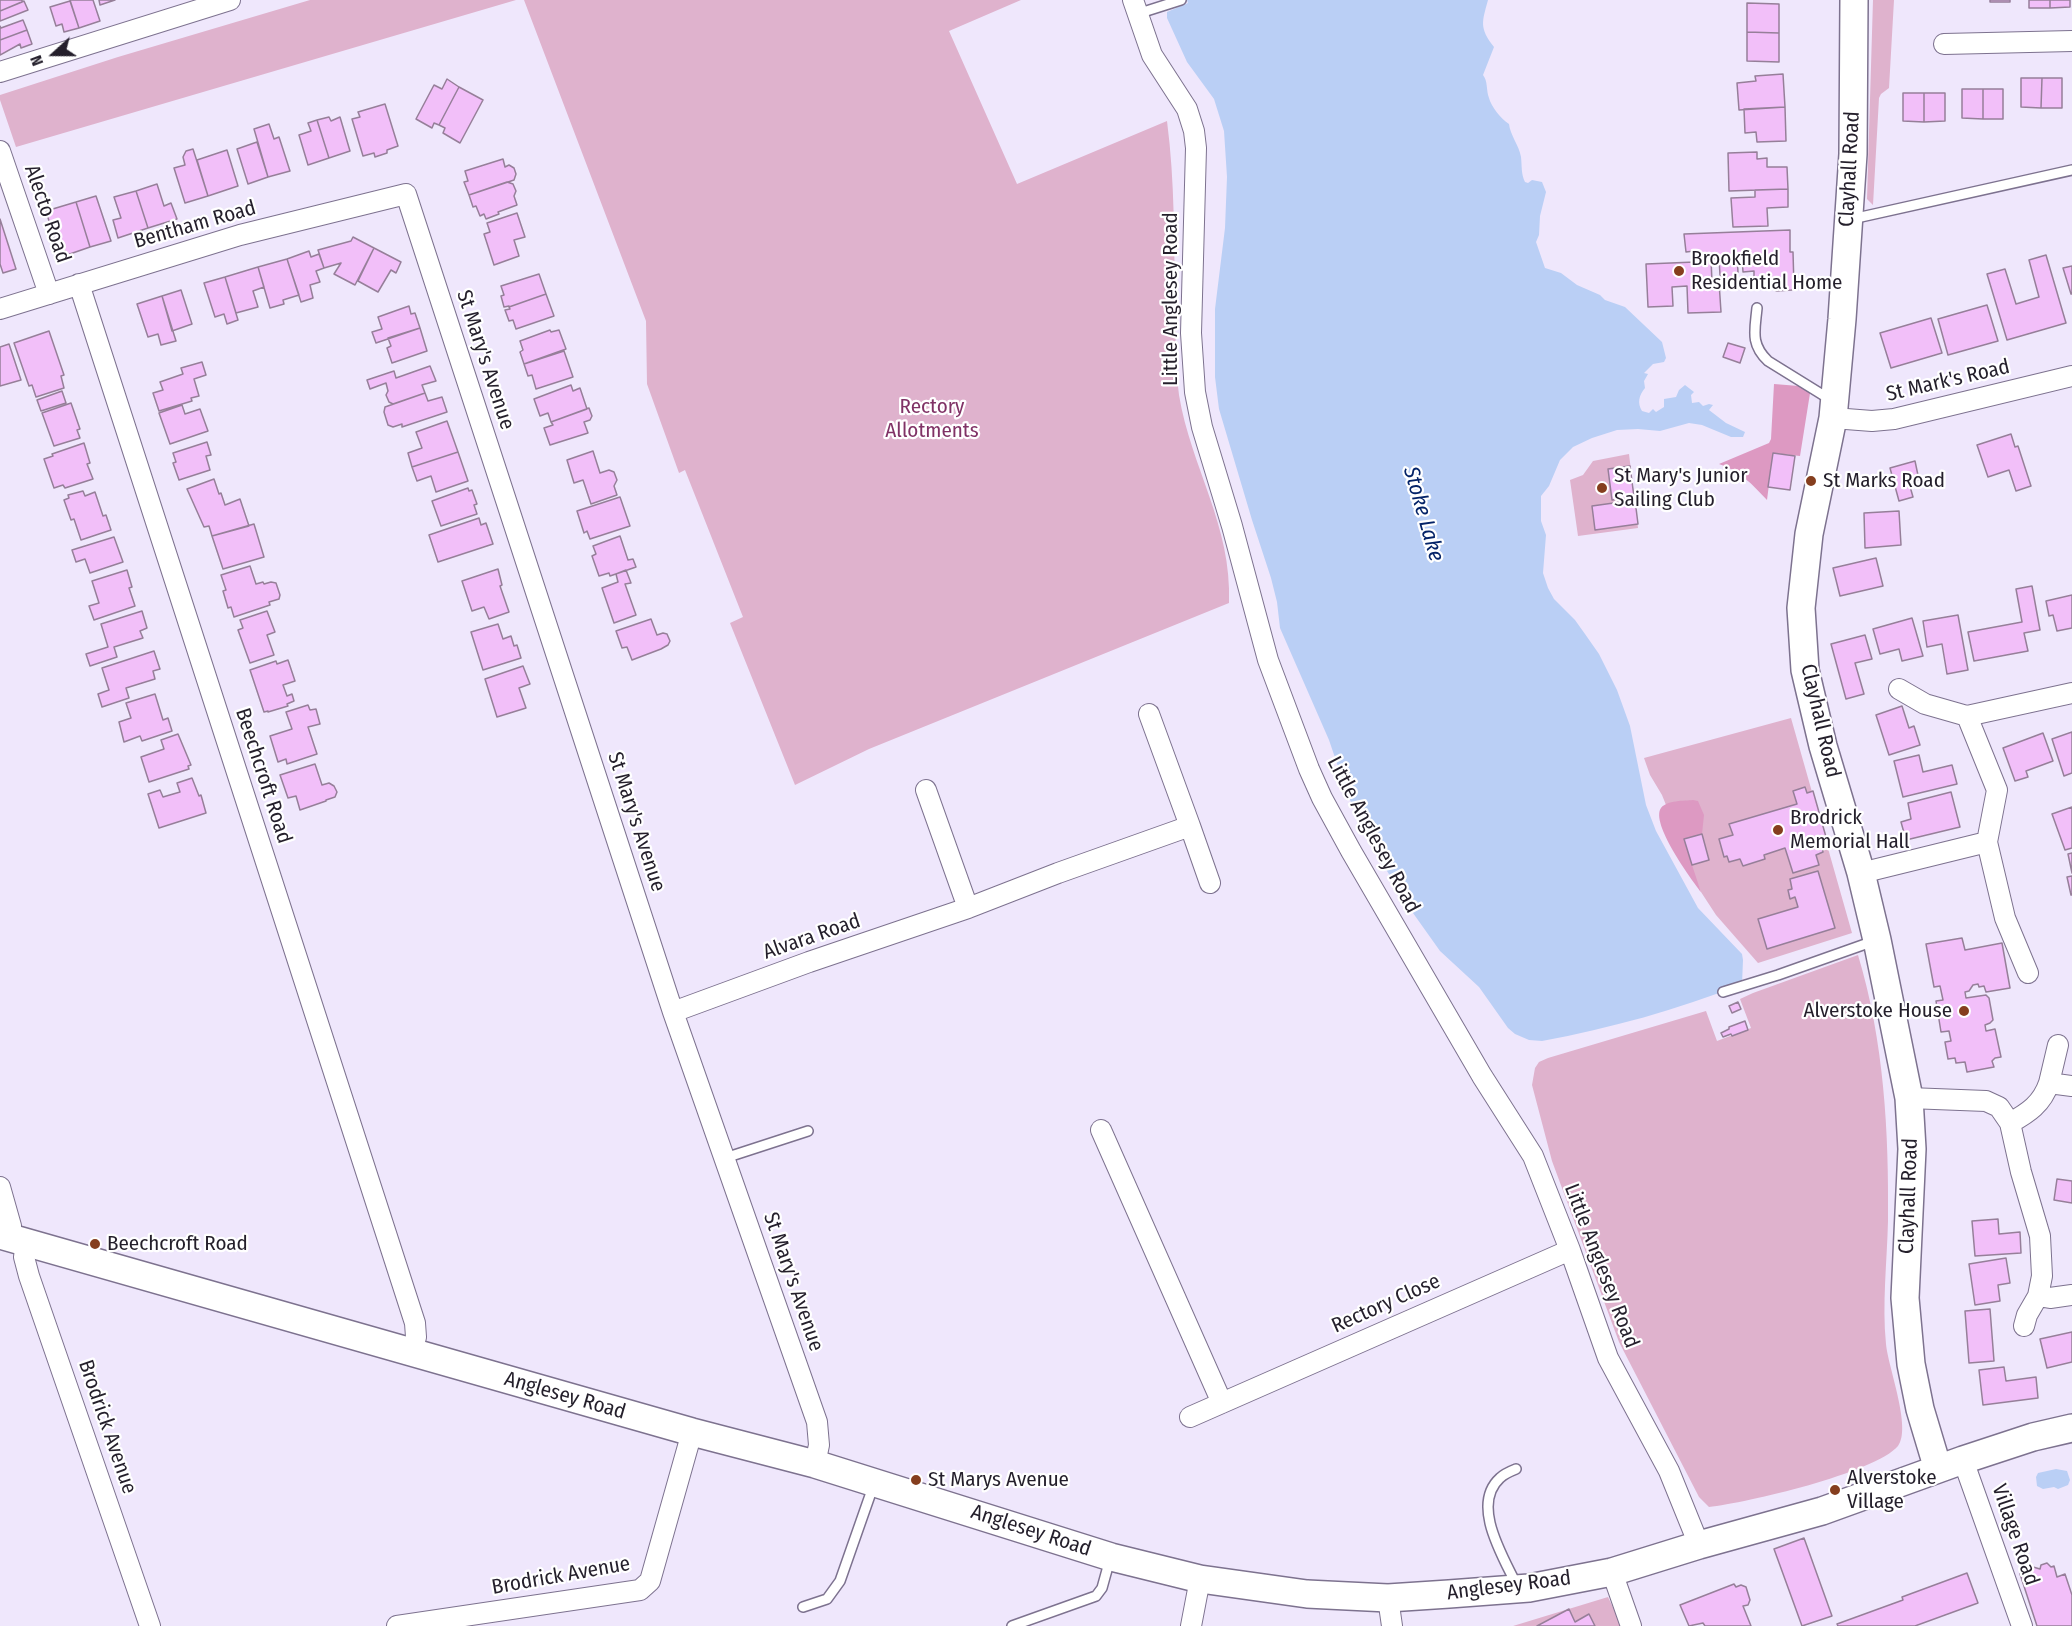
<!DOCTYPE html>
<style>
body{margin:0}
#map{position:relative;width:2072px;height:1626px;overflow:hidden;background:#efe7fc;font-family:"Fira Sans Condensed",sans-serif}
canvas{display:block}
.north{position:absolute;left:24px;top:24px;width:60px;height:60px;-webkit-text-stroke:4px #fff;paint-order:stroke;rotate:249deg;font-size:16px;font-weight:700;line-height:24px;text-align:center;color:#241f2b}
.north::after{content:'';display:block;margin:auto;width:21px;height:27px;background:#241f2b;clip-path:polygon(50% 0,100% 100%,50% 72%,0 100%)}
</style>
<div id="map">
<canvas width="2072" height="1626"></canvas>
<div class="north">N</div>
</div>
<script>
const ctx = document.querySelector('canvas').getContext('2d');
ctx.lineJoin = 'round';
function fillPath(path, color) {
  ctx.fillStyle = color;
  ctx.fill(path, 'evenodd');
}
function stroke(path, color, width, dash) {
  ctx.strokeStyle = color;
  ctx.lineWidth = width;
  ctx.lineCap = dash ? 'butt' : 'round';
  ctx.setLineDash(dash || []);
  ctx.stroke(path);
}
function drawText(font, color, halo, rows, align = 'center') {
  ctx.font = font + ' "Fira Sans Condensed",sans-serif';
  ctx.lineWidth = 4.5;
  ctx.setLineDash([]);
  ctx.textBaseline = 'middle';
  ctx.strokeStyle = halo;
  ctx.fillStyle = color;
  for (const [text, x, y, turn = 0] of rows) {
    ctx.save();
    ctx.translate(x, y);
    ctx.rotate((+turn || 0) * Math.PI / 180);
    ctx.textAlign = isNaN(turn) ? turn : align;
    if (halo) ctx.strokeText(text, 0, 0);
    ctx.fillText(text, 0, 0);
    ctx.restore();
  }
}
const green = new Path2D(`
 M310,0H516L16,147L0,100V95L118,57Z
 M524,0H1021L949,31L1017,184L1167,121C1175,182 1174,243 1175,304C1176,334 1175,365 1179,395C1191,468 1232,525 1229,603L869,749L795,785L730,623L743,617L685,470L679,473L647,384L646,321Z
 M1873,0H1894L1889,88L1881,94L1879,98L1873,205L1867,199Z
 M1629,454L1638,528L1578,536L1570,480L1583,475L1593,461Z
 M1791,718L1852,933L1758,963L1716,915L1701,892L1662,795L1650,775L1644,758Z
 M1858,955C1884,1041 1889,1132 1888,1221C1887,1262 1882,1304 1886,1344C1888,1367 1912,1428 1898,1446C1875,1473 1746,1503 1709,1507L1699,1497L1619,1342L1552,1161L1532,1085L1535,1068L1539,1062L1548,1058L1706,1011L1717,1041L1751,1028L1740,999L1753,993Z
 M1608,1597L1622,1626H1513Z`);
const forest = new Path2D(`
 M1774,384L1811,387L1800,456L1773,453L1767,500C1753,485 1739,470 1719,464L1769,443L1771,439Z
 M1693,800L1698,801L1704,815L1702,834L1692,865L1701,892C1691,879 1650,823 1661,808C1667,800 1684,801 1693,800Z`);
const water = new Path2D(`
 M1187,0H1488C1482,22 1479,28 1494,47L1483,75C1488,81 1486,90 1489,98C1491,106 1501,119 1509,124C1510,135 1519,145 1521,157C1522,166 1521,174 1525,182L1528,183L1532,180L1542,182L1546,192L1540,216L1539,235L1536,242L1545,268L1561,273L1577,285L1600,295L1605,300L1625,307L1662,342L1666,358L1664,362L1653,364L1644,373L1648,374L1644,381L1645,388C1639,395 1637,403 1642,411L1649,413L1653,409L1656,412L1664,407V399L1676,397L1679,390L1685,385L1694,392L1691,395L1692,403L1699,402L1703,406L1709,404L1713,405L1709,410L1726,423L1745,432L1743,437H1731L1702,425L1689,423L1660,431L1638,429L1617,430L1592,438L1573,447L1560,460L1549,486L1541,496V521L1546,535L1543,573L1548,588L1554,599L1575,620L1585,634L1599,654L1617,690L1630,726L1646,805L1656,831L1698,908L1742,954L1743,960L1742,984C1677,1010 1611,1028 1542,1041L1529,1040L1515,1034L1508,1028L1479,987L1440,951L1413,913L1379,858L1348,796L1329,740L1280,628L1277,602L1271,578L1252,520L1219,409L1215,377V309L1225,228L1227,177L1224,131L1214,99L1187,62L1167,18V12L1188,3Z
 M2056,1469L2067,1471L2070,1480L2068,1485L2058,1489L2054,1487L2043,1489L2037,1486L2036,1477L2038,1473Z`);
const building = new Path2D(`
 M0,0H22V2L0,11Z
 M93,0L100,21L79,28L70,0Z
 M99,0H115L100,5Z
 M1990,0H2010V2H1990Z
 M2029,0H2050V8H2029Z
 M2050,0H2070V7L2050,8Z
 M24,1L28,10L0,21V11Z
 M70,1L79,28L64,32L62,24L56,26L50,7Z
 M1747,3L1779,4V33L1747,32Z
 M23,20L27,30L0,40V26L1,28Z
 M27,30L32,44L21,48L20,44L0,55V40Z
 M1747,32L1779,33V62L1747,61Z
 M1783,74L1785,107L1739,110L1737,83L1756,81L1755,76Z
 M2021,78H2042L2041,108L2021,107Z
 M2042,78H2062V108H2041Z
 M447,79L459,87L439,125L434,123L432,128L416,119L434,85L442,89Z
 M459,87L483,100L460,143L443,133L445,128L439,125Z
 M1962,89H1983V119L1962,118Z
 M1983,89H2003V119H1983Z
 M1903,93H1924V122L1903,121Z
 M1924,93H1945V121L1924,122Z
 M385,104L398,146L387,150V153L375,157L374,153L363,156L352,119L360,117L358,112Z
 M1785,107L1786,141L1757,142L1756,132L1745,133L1744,109Z
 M329,117L331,121L340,117L350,151L329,158L317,120Z
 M317,120L329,158L308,165L299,135L311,131L308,123Z
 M269,124L274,139L279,137L290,171L268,177L254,129Z
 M257,142L268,177L248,184L237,149Z
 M193,149L208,196L185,203L174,168L185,165L183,157L186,151Z
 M227,150L238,186L208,196L197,160Z
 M1757,152V159L1767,158V167H1787L1788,189L1729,191L1728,153Z
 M503,159L505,167L509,165L514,168L516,174L514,180L469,195L464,182L468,181L465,171Z
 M507,182L513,184L516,191L514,196L517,205L498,212L499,214L486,219L484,214L480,216L476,206L473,207L469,195Z
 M157,184L164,206L171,203L177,219L148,228L136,191Z
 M1788,189V207L1767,208L1768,226L1733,227L1731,198L1755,197V190Z
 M136,191L148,228L118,238L113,220L121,218L114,197Z
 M96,196L111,241L90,247L76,202Z
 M76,202L90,247L67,255L65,251L59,254L46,211Z
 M517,213L525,237L514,240L519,256L494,265L484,234L490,232L487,223Z
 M0,219L16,269L3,273L0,264Z
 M1790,230V252H1793L1794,287L1792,290L1776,291L1774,287L1773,279L1754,280V271L1743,272L1742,257H1737L1738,272L1733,279H1726L1720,275L1719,258L1711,259L1712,282H1719L1721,312L1688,313L1687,286L1672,287L1673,306L1648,307L1646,264L1695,262L1694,251L1686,252L1684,234Z
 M353,237L374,248L355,285L334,274L341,263L324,268L318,250L351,241Z
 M374,248L401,262L396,273L391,270L378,292L358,281Z
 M309,251L311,257L319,254L324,268L316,271L320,282L310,285L313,298L301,302L287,259Z
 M2046,255L2066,323L2007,340L1987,274L2005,269L2016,304L2039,297L2029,260Z
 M287,259L299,295L283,300L284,304L270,308L258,267Z
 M2072,266V294H2071L2063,268Z
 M258,267L264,287L253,291L258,307L236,313L225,277Z
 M539,274L546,294L509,307V306L504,307L501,296L504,295L501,286Z
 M225,277L238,320L227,324L224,314L215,317L204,283Z
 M181,290L192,324L172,331L162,296Z
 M546,294L554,316L516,329L513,320L509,321L505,310L510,309L509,307Z
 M162,296L176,341L161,345L158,334L148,337L137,304Z
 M1987,305L1998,341L1948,355L1938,319Z
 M409,306L411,314L415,313L420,328L376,343L372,332L382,329L378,317Z
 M1931,318L1942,353L1891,368L1880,333Z
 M420,328L427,351L392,363L387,348L391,346L388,338Z
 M550,330L551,332L559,330L566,349L524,364L520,352L523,350L520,341Z
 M49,331L64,375L61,376L64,388L36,397L32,385L29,386L14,343Z
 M1728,343L1745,348L1740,363L1723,357Z
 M9,344L21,380L0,386V347Z
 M564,351L573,377L536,389L532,375L528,376L524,364Z
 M202,362L206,375L194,379L199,396L191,398L192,401L159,411L153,393L163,390L160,382L183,374L181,368Z
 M430,366L436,381L422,385L425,393L393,404L389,402L386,395L388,391L386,383L370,389L367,380L394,371L396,378Z
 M571,385L573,391L580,388L587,409L551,422L548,413L540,416L534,399Z
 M62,391L66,403L41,411L37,400Z
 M425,393L428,401L442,397L447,412L402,427V424L393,427L388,425L384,412L385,407Z
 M71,403L80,429L77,430L80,438L54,446L42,413Z
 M182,405L185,414L200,409L208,431L170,444L159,413Z
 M589,408L592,416L590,420L584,422L588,433L550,445L544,428L553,425L551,422Z
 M447,421L458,452L412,467L408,453L422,448L416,432Z
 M2011,434L2015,447L2018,446L2031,486L2016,491L2009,470L1988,477L1977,445Z
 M207,442L211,455L206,456L210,470L179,480L173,463L176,462L173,453Z
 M84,443L90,463L87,464L93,479L65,488L63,485L54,488L44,459L53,456L52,454Z
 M593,451L600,473L609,470L614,472L617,480L614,486L617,495L591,504L583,480L574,483L567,460Z
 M458,452L468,481L436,492L431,476L417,481L412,467Z
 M1773,453L1795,456L1790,490L1768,487Z
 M1915,461L1919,480L1909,483L1913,497L1899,501L1890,468Z
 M1630,466L1634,497L1612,500L1608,469Z
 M214,479L219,494L221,493L225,505L240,499L249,526L212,536L209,526L204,527L187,489Z
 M468,488L469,491L472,490L477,504L474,505L477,514L441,526L432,501Z
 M83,491L85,496L95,492L103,516L106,515L111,530L81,540L74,519L71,520L64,500L69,498L68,495Z
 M620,497L630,526L590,539L587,531L584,533L577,511Z
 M1635,500L1638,524L1595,530L1592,506Z
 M1899,511L1901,545L1865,548L1864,513Z
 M479,518L481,525L486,523L493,544L438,562L429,535Z
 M254,524L264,557L223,569L212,536Z
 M620,536L628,560L633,559L636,567L610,576L609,573L599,576L592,556L596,554L593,546Z
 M114,537L123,562L90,573L85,559L76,562L72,550Z
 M1876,558L1883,586L1840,596L1833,568Z
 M250,566L256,584L263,582L264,584L271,582L276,583L280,595L279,599L269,602L270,605L234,617L231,607L228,608L223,591L226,590L221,575Z
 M498,569L502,585L500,586L509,612L489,619L484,607L472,611L462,581Z
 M127,570L132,587L129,588L135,606L94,620L89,606L99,603L92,581Z
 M626,570L631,583L625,584L636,615L614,623L602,588L618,582L616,574Z
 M2032,586L2040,630L2024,633L2028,651L1974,661L1968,632L2022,622L2016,589Z
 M2072,595V628L2057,631L2053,615L2049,616L2046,601Z
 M142,611L147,628L140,631L143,638L114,647L117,657L90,666L86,654L108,647L101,624Z
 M267,611L275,632L267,635L274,655L250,663L238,630L243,628L240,620Z
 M1958,615L1968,670L1947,674L1942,644L1927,647L1923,621Z
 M1912,618L1923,656L1902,661L1899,649L1880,654L1873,629Z
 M651,619L657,635L663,633L667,634L670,641L668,645L661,649L632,660L627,647L622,648L616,631Z
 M498,624L503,639L511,636L514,646L517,645L521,658L483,670L471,632Z
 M1865,635L1872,659L1855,663L1864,694L1846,699L1831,644Z
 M154,651L160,669L153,671L155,679L126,688L129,698L102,707L98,694L109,690L102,668Z
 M288,660L295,681L283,685L287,696L292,694L294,701L287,704L288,706L268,712V711L264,712L250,670L276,661L277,664Z
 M523,666L530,684L519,688L526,708L497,717L485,679Z
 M155,694L163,720L168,718L172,731L142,741L140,736L124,742L119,722L131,718L126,703Z
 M308,705L310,710L316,709L320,724L308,727L317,754L287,764L286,759L278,762L270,736L292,729L286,712Z
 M1902,706L1909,728L1914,726L1920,745L1889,755L1876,715Z
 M2072,732V773L2064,776L2052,739Z
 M2043,733L2053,761L2026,771L2028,777L2015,781L2003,748Z
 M178,734L191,765L188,766L189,769L149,782L141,757L164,749L161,740Z
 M1919,755L1923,772L1952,765L1957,784L1903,797L1894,761Z
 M315,764L322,785L329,783L334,786L337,792L335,797L326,800V801L300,810L296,796L288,798L280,775Z
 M192,778L199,796L201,795L206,813L159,828L148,794L160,790L163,797L180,792L177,783Z
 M1805,787L1807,793L1813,791L1828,844L1822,846L1823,852L1816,855L1819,865L1793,873L1785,848L1764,855L1765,859L1743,866L1740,859L1729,862L1727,856L1724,857L1719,839L1733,835L1729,824L1797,804L1793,791Z
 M1951,792L1960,827L1906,840L1901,822L1911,819L1908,803Z
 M2072,807V848L2065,850L2052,814Z
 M1702,834L1709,860L1692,865L1684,839Z
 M2072,853V873L2068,854Z
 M1818,871L1835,928L1767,949L1758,919L1798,907L1795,897L1790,899L1788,890L1792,889L1790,879Z
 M2072,876V895H2071L2067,877Z
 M1962,938L1965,950L2002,943L2010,988L1986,992L1984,986L1979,987L1978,984L1973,985L1969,991L1965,992L1966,998L1986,995L1989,998L1993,1020L1990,1023L1985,1025L1986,1031L1995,1029L2001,1057L1995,1058L1992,1061L1994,1067L1967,1072L1965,1062L1956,1063L1955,1058L1948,1059L1945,1042L1951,1041L1949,1031L1941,1032L1936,1001L1943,1000L1940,986L1934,987L1926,944Z
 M1738,1002L1741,1009L1732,1013L1729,1006Z
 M1745,1021L1748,1030L1732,1036L1731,1034L1723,1037L1721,1033L1729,1029V1027Z
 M2057,1179L2072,1181V1203L2054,1200Z
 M1998,1219L1999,1234L2020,1232L2021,1253L1975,1256L1972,1221Z
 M2006,1258L2010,1283L1998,1285L2000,1301L1975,1305L1969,1264Z
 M1990,1309L1994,1361L1969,1363L1965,1311Z
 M2072,1332V1362L2047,1368L2040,1339Z
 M2004,1367L2006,1381L2036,1377L2038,1398L1983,1405L1979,1370Z
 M1804,1538L1832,1616L1802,1626L1774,1549Z
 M2047,1563L2051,1567L2054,1566L2057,1577L2065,1574L2072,1595V1626H2037L2020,1574L2033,1567L2040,1569L2041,1565Z
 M1967,1573L1978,1603L1915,1626H1838L1837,1624L1903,1600L1902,1597Z
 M1734,1584L1736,1587L1741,1585L1746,1587L1750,1600L1748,1605L1743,1606L1751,1626H1705L1703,1623L1689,1626L1680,1605Z
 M1569,1609L1575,1622L1589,1614L1595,1626H1537Z`);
const lane = new Path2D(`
 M1137,14L1181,0
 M1852,219L2072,170
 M1757,308C1755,330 1750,344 1768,361L1831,400
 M1723,992L1778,975L1874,941
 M725,1158L808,1131
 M1516,1469C1511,1471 1504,1474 1500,1478C1470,1505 1504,1558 1517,1586
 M803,1607L827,1599L840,1581L874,1484
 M1012,1626L1096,1596L1102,1588L1110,1559`);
const street = new Path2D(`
 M1133,0L1152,55L1187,109L1194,131L1196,148L1191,333L1195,392L1202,427L1232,526L1268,660L1309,769L1322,798L1351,851L1482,1076L1533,1156L1570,1250L1608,1358L1669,1471L1699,1545
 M1944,44L2072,41
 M0,72L230,0
 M0,151L49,294
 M79,284L415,1323L416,1337L412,1351
 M0,309L240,235L406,194L673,1012L817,1422L819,1445L815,1464
 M1833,418L1872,421L1894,419L2072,376
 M1899,689L1925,704L1967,716L2072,693
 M1967,716L1997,790L1987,842L2005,918L2028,973
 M926,790L968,908
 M1190,826L1210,883
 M1861,873L1987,842
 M673,1012L809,962L968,908L1058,873L1190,826L1149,714
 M2058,1045L2049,1083L2072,1086
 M1909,1098L1986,1101L1999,1107L2010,1123C2028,1113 2042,1104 2049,1083
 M2010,1123L2021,1172L2040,1236L2042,1276L2038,1296
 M1101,1130L1222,1403
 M0,1187L11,1226L10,1238
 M26,1242L24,1257L29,1276L150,1626
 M2024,1326L2027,1315L2038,1296L2050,1298L2072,1295
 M1190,1417L1570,1250
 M1963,1460L2022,1626
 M1612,1572L1631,1626
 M1388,1598L1392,1626
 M397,1626L640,1590L650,1581L692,1432
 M1191,1626L1200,1579`);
const secondary = new Path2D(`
 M1854,0L1853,154L1842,319L1833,418L1809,534L1801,608L1805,670L1823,746L1861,873L1877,940L1909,1098L1912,1149L1905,1298L1911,1364L1920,1409L1938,1469
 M0,1235L692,1432L815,1464L1111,1557L1200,1579L1307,1594L1388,1598L1449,1594L1529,1588L1612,1572L1699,1545L1822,1511L1963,1460L2033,1437L2072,1428`);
const markers = [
 [1679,271,6,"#853e1e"],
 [1811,481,6,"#853e1e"],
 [1602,488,6,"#853e1e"],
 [1778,830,6,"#853e1e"],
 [1964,1011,6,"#853e1e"],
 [95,1244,6,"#853e1e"],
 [916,1480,6,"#853e1e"],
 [1835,1490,6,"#853e1e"]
];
const streetNames = [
 ["Clayhall Road",1850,169,-87],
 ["Alecto Road",47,214,71],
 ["Bentham Road",195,225,-16],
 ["Little Anglesey Road",1171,299,-90],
 ["St Mary's Avenue",485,360,72],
 ["St Mark's Road",1948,381,-13],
 ["Clayhall Road",1820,721,77],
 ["Beechcroft Road",263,776,72],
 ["St Mary's Avenue",636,822,72],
 ["Little Anglesey Road",1373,835,62],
 ["Alvara Road",812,937,-19],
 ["Clayhall Road",1909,1196,-88],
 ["Little Anglesey Road",1601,1266,69],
 ["St Mary's Avenue",793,1282,71],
 ["Rectory Close",1386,1304,-24],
 ["Anglesey Road",565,1396,16],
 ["Brodrick Avenue",107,1427,71],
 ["Anglesey Road",1031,1531,18],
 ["Village Road",2015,1535,71],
 ["Brodrick Avenue",561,1576,-10],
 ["Anglesey Road",1509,1586,-7]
];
const poiNames = [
 ["Brookfield",1691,259],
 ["Residential Home",1691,283],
 ["St Mary's Junior",1614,476],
 ["Sailing Club",1614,500],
 ["St Marks Road",1823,481],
 ["Brodrick",1790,818],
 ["Memorial Hall",1790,842],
 ["Alverstoke House",1952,1011,"right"],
 ["Beechcroft Road",107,1244],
 ["Alverstoke",1847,1478],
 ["Village",1847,1502],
 ["St Marys Avenue",928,1480]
];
const parkNames = [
 ["Rectory",932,407],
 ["Allotments",932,431]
];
const waterNames = [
 ["Stoke Lake",1423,514,74]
];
fillPath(green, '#dfb2cd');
fillPath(forest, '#dd99c2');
fillPath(water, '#bacff5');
fillPath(building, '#f2bff9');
stroke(building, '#967f99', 1.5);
stroke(lane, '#7d728f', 12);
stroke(street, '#7d728f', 22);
stroke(secondary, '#7d728f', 30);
stroke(lane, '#fff', 9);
stroke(street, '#fff', 20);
stroke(secondary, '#fff', 27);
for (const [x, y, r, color] of markers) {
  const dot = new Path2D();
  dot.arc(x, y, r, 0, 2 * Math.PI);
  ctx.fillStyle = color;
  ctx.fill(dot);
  stroke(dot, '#fff', 2);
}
drawText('21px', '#241f2b', '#fff', streetNames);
drawText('21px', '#241f2b', '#fff', poiNames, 'left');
drawText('21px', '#803266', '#fff', parkNames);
drawText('italic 22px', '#042368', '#fff', waterNames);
</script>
